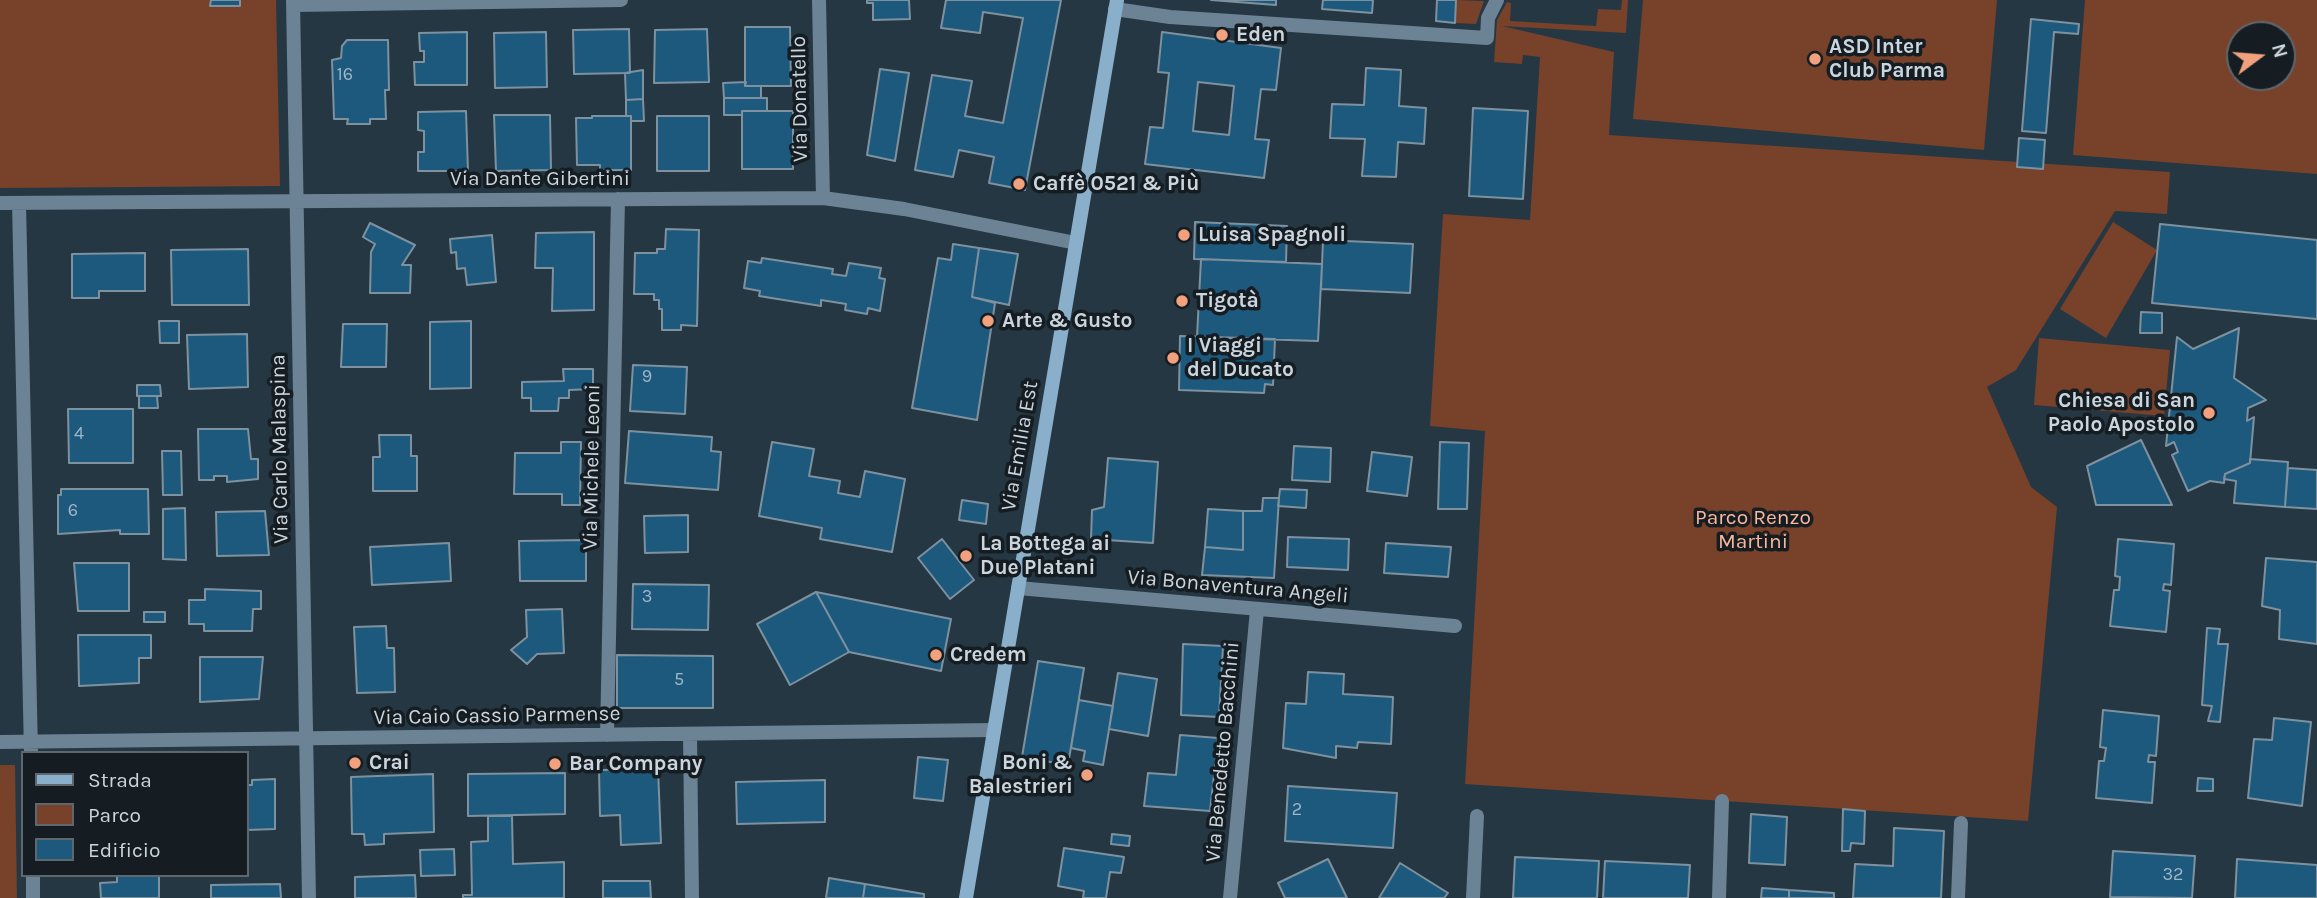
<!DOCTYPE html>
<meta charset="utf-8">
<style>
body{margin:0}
#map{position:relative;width:2317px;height:898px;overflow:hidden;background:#253743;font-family:Karla,sans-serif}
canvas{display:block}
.legend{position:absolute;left:21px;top:751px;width:228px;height:126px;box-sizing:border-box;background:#151d22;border:2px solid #5e676d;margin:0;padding:9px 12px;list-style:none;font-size:21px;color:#cbd5dd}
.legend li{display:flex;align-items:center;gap:14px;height:35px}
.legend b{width:35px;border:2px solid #5e676d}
.north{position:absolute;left:2226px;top:21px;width:70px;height:70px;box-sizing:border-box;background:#151d22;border:2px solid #5e676d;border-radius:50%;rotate:74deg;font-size:19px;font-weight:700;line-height:28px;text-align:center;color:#cbd5dd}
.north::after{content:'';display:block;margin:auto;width:24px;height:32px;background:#f2a17e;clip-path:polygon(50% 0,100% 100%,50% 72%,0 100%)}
</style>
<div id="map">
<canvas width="2317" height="898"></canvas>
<ul class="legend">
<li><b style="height:9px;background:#89afca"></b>Strada</li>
<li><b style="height:19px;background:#77412a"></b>Parco</li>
<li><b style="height:19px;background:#1d597c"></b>Edificio</li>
</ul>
<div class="north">N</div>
</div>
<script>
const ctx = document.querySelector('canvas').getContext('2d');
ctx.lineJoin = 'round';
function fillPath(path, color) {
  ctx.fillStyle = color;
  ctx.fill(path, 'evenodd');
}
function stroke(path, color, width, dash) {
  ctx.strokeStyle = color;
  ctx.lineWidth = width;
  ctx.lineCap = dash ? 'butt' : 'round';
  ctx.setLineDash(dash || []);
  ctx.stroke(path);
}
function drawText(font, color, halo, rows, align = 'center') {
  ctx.font = font + ' Karla,sans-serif';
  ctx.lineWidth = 7;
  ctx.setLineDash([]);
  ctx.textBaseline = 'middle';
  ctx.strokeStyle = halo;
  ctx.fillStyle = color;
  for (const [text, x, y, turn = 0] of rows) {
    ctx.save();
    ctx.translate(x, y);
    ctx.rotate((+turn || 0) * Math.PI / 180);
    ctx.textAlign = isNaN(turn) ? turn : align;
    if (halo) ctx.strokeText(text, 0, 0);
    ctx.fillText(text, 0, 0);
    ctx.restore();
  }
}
const green = new Path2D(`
 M0,0H276L280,186L0,188Z
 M1456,0L1484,1L1476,24L1455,23Z
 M1622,0H1628L1626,33L1502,26L1614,52L1609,135L2170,172L2167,214L2115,211L2016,370L1987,387L2031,487L2057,507L2028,821L1465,784L1485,431L1430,426L1443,214L1530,220L1540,57L1523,55L1522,64L1494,62L1497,20L1507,2L1511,3L1510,21L1596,26L1598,9L1621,10Z
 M1643,0H1997L1984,150L1633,119Z
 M2085,0H2317V174L2073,155ZM2240,35H2282V77H2240Z
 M2113,222L2157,250L2106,338L2060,309Z
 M2039,338L2170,350L2164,416L2034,405Z
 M0,765H15L17,898H0Z`);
const building = new Path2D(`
 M211,0H240V6H210Z
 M867,0H909L910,19L873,20V3H867Z
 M946,0H1061L1025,190L989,183L994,157L959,150L953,177L915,170L932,75L972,81L965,116L1003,123L1023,18L983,12L980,33L941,28Z
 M1211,0H1276V5Z
 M1323,0H1373L1372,13L1322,9Z
 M1437,0H1456L1455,23L1436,21Z
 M2031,19L2079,24L2078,34L2054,32L2046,133L2022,131Z
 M745,27H790L791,86H745Z
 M629,29L630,73L574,74L573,30Z
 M707,29L709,82L654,83L655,30Z
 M467,32V85H415L414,62H424V51H420L419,33Z
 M546,32L547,87L495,88L494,33Z
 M1162,32L1281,48L1276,90L1261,89L1255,139L1269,140L1264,178L1145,164L1150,127L1163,128L1169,73L1158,72ZM1198,82L1234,86L1229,135L1193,131Z
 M347,40H388L389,90H385L386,119H370V124H347L348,119H334L332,60L341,58L342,46Z
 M1366,68L1401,70L1399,106L1426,108L1424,144L1398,142L1396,177L1362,176L1365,139L1330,138L1332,104L1364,105Z
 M880,69L909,73L895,161L867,155Z
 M643,70V99L626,100L625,73Z
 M746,82L745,86H761V98H724L723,83Z
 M724,98H767V111H742V115H724Z
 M643,99L644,121H631V116H626V100Z
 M1473,108L1528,111L1523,199L1469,196Z
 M466,111L468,171H418V152H424V131L418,130V112Z
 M742,111H793V169H742Z
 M494,115H550L551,170L496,171Z
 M592,116H631V170H600V165H577L576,118H592Z
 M657,116H709V171H657Z
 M2019,138L2045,140L2043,169L2017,167Z
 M1195,222L1287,226L1286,262L1194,259Z
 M370,223L415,245L402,265H411L410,293H370L371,252L375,244L363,237Z
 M2160,224L2317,240V319L2152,303Z
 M666,229L699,230L697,326L681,325V330H662V309H659V300H654V294H634L635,253H657V249H665Z
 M594,232V310L552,311L553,268H535L536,233Z
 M492,235L496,282L467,285L465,268L457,269L456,252L451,253L450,239Z
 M1323,240L1413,244L1410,293L1321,289Z
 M953,244L979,248L972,297L995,303L977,420L912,408L938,258L951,260Z
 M979,248L1018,254L1009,305L972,297Z
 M248,249L249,305H172L171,250Z
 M145,253V291H99V298H72V254Z
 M762,258L833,269L832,274L846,276L849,263L881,268L879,278L885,279L880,311L868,308L867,314L845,310L846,304L821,300V306L759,296L760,291L744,288L748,261L761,263Z
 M1201,259L1322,264L1318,341L1197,337Z
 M2141,312L2162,313V333H2140Z
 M159,321H179V343H160Z
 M471,321V388L430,389V322Z
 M343,324H387L386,367H341Z
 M2239,328L2234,378L2266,400L2248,408L2247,421L2254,417L2250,463L2225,474L2224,483L2210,481L2188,491L2172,455L2178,452L2174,442L2166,446L2177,337L2193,349Z
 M247,334L248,387L189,389L187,335Z
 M1180,336L1275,339L1273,385L1265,384L1264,393L1179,390Z
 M633,365L687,367L685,414L630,411Z
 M563,369H593V389L569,390V398H559L558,411H531V398H522V382L564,381Z
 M137,385H160L161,396H137Z
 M139,396H157L158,408H139Z
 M68,409H133V463H69Z
 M198,429H248L251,459H258V479L227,482V476H214V480H199Z
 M629,431L712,437L711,451L721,452L718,490L625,483Z
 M379,435H411V456H417V491H373V457H380Z
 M2141,440L2172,505H2096L2087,466Z
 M561,442H581L580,505H562V494H514L515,453H561Z
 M772,442L814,449L809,476L840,481L838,493L860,497L865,471L905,479L892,552L820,539L822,528L759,516Z
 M1440,442L1469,443L1467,509H1438Z
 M1294,446L1331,448L1330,482L1292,480Z
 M162,451H181L182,495H163Z
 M1372,452L1412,457L1407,496L1367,491Z
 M1108,458L1158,462L1153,543L1091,539L1092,510L1104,507Z
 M2250,459L2288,462L2285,507L2234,503L2236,481L2224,479L2225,474L2250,463Z
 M2288,468L2317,470V509L2285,507Z
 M61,489H148L149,534H120V530L58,534V495H61Z
 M1280,489L1307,490L1306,508L1278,506Z
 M1263,498H1279L1274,578L1202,575L1205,547L1243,550V511H1262Z
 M962,500L988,504L986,524L959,520Z
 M185,508L186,560L163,559V509Z
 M1208,509L1243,511V550L1205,547Z
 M265,511L269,555L217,556L216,512Z
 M688,515V552L645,553L644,516Z
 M1288,537L1349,539L1348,570L1287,567Z
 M942,539L974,580L950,599L918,558Z
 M2118,539L2174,544L2171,585L2164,584L2163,590L2170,591L2166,632L2110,626L2114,590H2119L2120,577L2115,576Z
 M586,540V581H520L519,541Z
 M449,543L451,581L372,585L370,547Z
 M1386,543L1451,547L1448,577L1384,573Z
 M2266,558L2317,562V644L2279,639L2280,610L2262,606Z
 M74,563H129V611H78Z
 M633,584L709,585L708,630L632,629Z
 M205,589L261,591V609H253L252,631H204V624H189V600H205Z
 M816,592L951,619L941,671L849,652Z
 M816,592L849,652L790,685L757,624Z
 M562,609L564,653L537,654L527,664L511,650L527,637L526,610Z
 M144,612H165V622H144Z
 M386,626L387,648H394L395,692L357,693L354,627Z
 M2207,628L2220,629L2218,644H2228L2220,722L2208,721L2212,706L2202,705Z
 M78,635H151V658H139V683L79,686Z
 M1183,644L1223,646L1219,717L1181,715Z
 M617,655L713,656V708H617Z
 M200,657H263L259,699L200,702Z
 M1038,661L1084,668L1068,765L1022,757Z
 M1308,672L1344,674L1343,694L1393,697L1391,744L1358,742L1357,748L1336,746V758L1283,748L1286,703L1306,704Z
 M1118,673L1157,679L1148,736L1109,729Z
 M1079,700L1113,706L1103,765L1083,761L1085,751L1071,748Z
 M2103,710L2159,716L2156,756L2149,755L2148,762H2155L2152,803L2096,798L2099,761H2104L2106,748L2100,747Z
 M2274,718L2311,722L2302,806L2248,798L2254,739L2272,740Z
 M1180,735L1218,738L1210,811L1144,806L1148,773L1176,775Z
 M918,757L948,760L943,801L914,798Z
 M658,769L661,843L621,845L620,815L600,816L599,770Z
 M565,773V814L468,816V774Z
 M433,774L434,832L384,834V844L365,845L364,834H352L351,777Z
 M2198,778L2213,779V791H2197Z
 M275,779V829L247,830V785H252V780Z
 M825,780V822L737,824L736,782Z
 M1288,786L1397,793L1393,848L1285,841Z
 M1843,809L1865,811L1864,844L1851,843L1850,851H1842Z
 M1751,814L1787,817L1785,865L1749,863Z
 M488,816H512L513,864L564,862V898H463V895H472L471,842L488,841Z
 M1894,828L1944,831L1941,898H1853L1855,864L1893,866Z
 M1112,834L1130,836L1129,846L1111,844Z
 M1064,848L1124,857L1121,873L1110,872L1106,898H1083L1084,891L1058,886Z
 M454,849L455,875L421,876L420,850Z
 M2113,851L2195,856L2192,898L2110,897Z
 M1515,857L1599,861L1597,898H1513Z
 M1328,859L1347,898H1285L1278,883Z
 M2237,859L2317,865V898H2235Z
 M1605,861L1690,865L1688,898H1603Z
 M1400,863L1448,893L1444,898H1379Z
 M117,875H159V898H101L100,883L117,882Z
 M415,875L416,898H355V877Z
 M829,878L865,884L863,898H826Z
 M603,881H650L651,898H603Z
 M280,884L281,898H211V885Z
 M865,884L924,894V898H863Z
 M1762,888L1789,890V898H1761Z
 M1789,890L1834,893V898H1789Z`);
const minor = new Path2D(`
 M293,0L309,898
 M819,0L823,198
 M294,5L621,0
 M1115,9L1170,17L1487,38L1488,18L1497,0
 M0,203L823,198L904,209L1076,243
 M19,203L31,753
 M1018,588L1455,626
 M607,735L618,199
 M690,735L692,898
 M0,742L994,730
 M33,875V898
 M1230,898L1257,610
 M1473,898L1477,816
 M1719,898L1722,801
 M1958,898L1961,823`);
const secondary = new Path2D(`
 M966,898L1117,0`);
const markers = [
 [1222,35,7,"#f2a17e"],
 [1815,59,7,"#f2a17e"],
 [1019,184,7,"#f2a17e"],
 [1184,235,7,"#f2a17e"],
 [1182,301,7,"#f2a17e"],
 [988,321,7,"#f2a17e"],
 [1173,358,7,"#f2a17e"],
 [2209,413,7,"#f2a17e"],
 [966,556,7,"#f2a17e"],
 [936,655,7,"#f2a17e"],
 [355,763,7,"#f2a17e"],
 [555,764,7,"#f2a17e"],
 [1087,775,7,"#f2a17e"]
];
const numberNames = [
 ["16",345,75],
 ["9",647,377],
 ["4",79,434],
 ["6",73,511],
 ["3",647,597],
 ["5",679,680],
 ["2",1297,810],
 ["32",2173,875]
];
const poiNames = [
 ["Eden",1236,35],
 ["ASD Inter",1829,47],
 ["Club Parma",1829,71],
 ["Caffè 0521 & Più",1033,184],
 ["Luisa Spagnoli",1198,235],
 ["Tigotà",1196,301],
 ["Arte & Gusto",1002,321],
 ["I Viaggi",1187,346],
 ["del Ducato",1187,370],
 ["Chiesa di San",2195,401,"right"],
 ["Paolo Apostolo",2195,425,"right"],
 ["La Bottega ai",980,544],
 ["Due Platani",980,568],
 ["Credem",950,655],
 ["Crai",369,763],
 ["Boni &",1073,763,"right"],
 ["Balestrieri",1073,787,"right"],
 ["Bar Company",569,764]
];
const streetNames = [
 ["Via Donatello",800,99,-91],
 ["Via Dante Gibertini",540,179],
 ["Via Emilia Est",1020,446,-80],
 ["Via Carlo Malaspina",280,449,-91],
 ["Via Michele Leoni",592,467,-89],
 ["Via Bonaventura Angeli",1238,587,5],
 ["Via Caio Cassio Parmense",497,716,-1],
 ["Via Benedetto Bacchini",1223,752,-85]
];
const parkNames = [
 ["Parco Renzo",1753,518],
 ["Martini",1753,542]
];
fillPath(green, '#77412a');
fillPath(building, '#1d597c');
stroke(building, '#7d919f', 2);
stroke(minor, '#6b8394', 14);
stroke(secondary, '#89afca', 14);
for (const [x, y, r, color] of markers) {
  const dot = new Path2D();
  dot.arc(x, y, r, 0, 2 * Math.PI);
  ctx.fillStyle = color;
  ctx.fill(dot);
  stroke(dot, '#151d22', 2.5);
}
drawText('18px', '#a0b6c5', null, numberNames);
drawText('bold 21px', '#cbd5dd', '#151d22', poiNames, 'left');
drawText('21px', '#cbd5dd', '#151d22', streetNames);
drawText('21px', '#fdb79a', '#151d22', parkNames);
</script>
